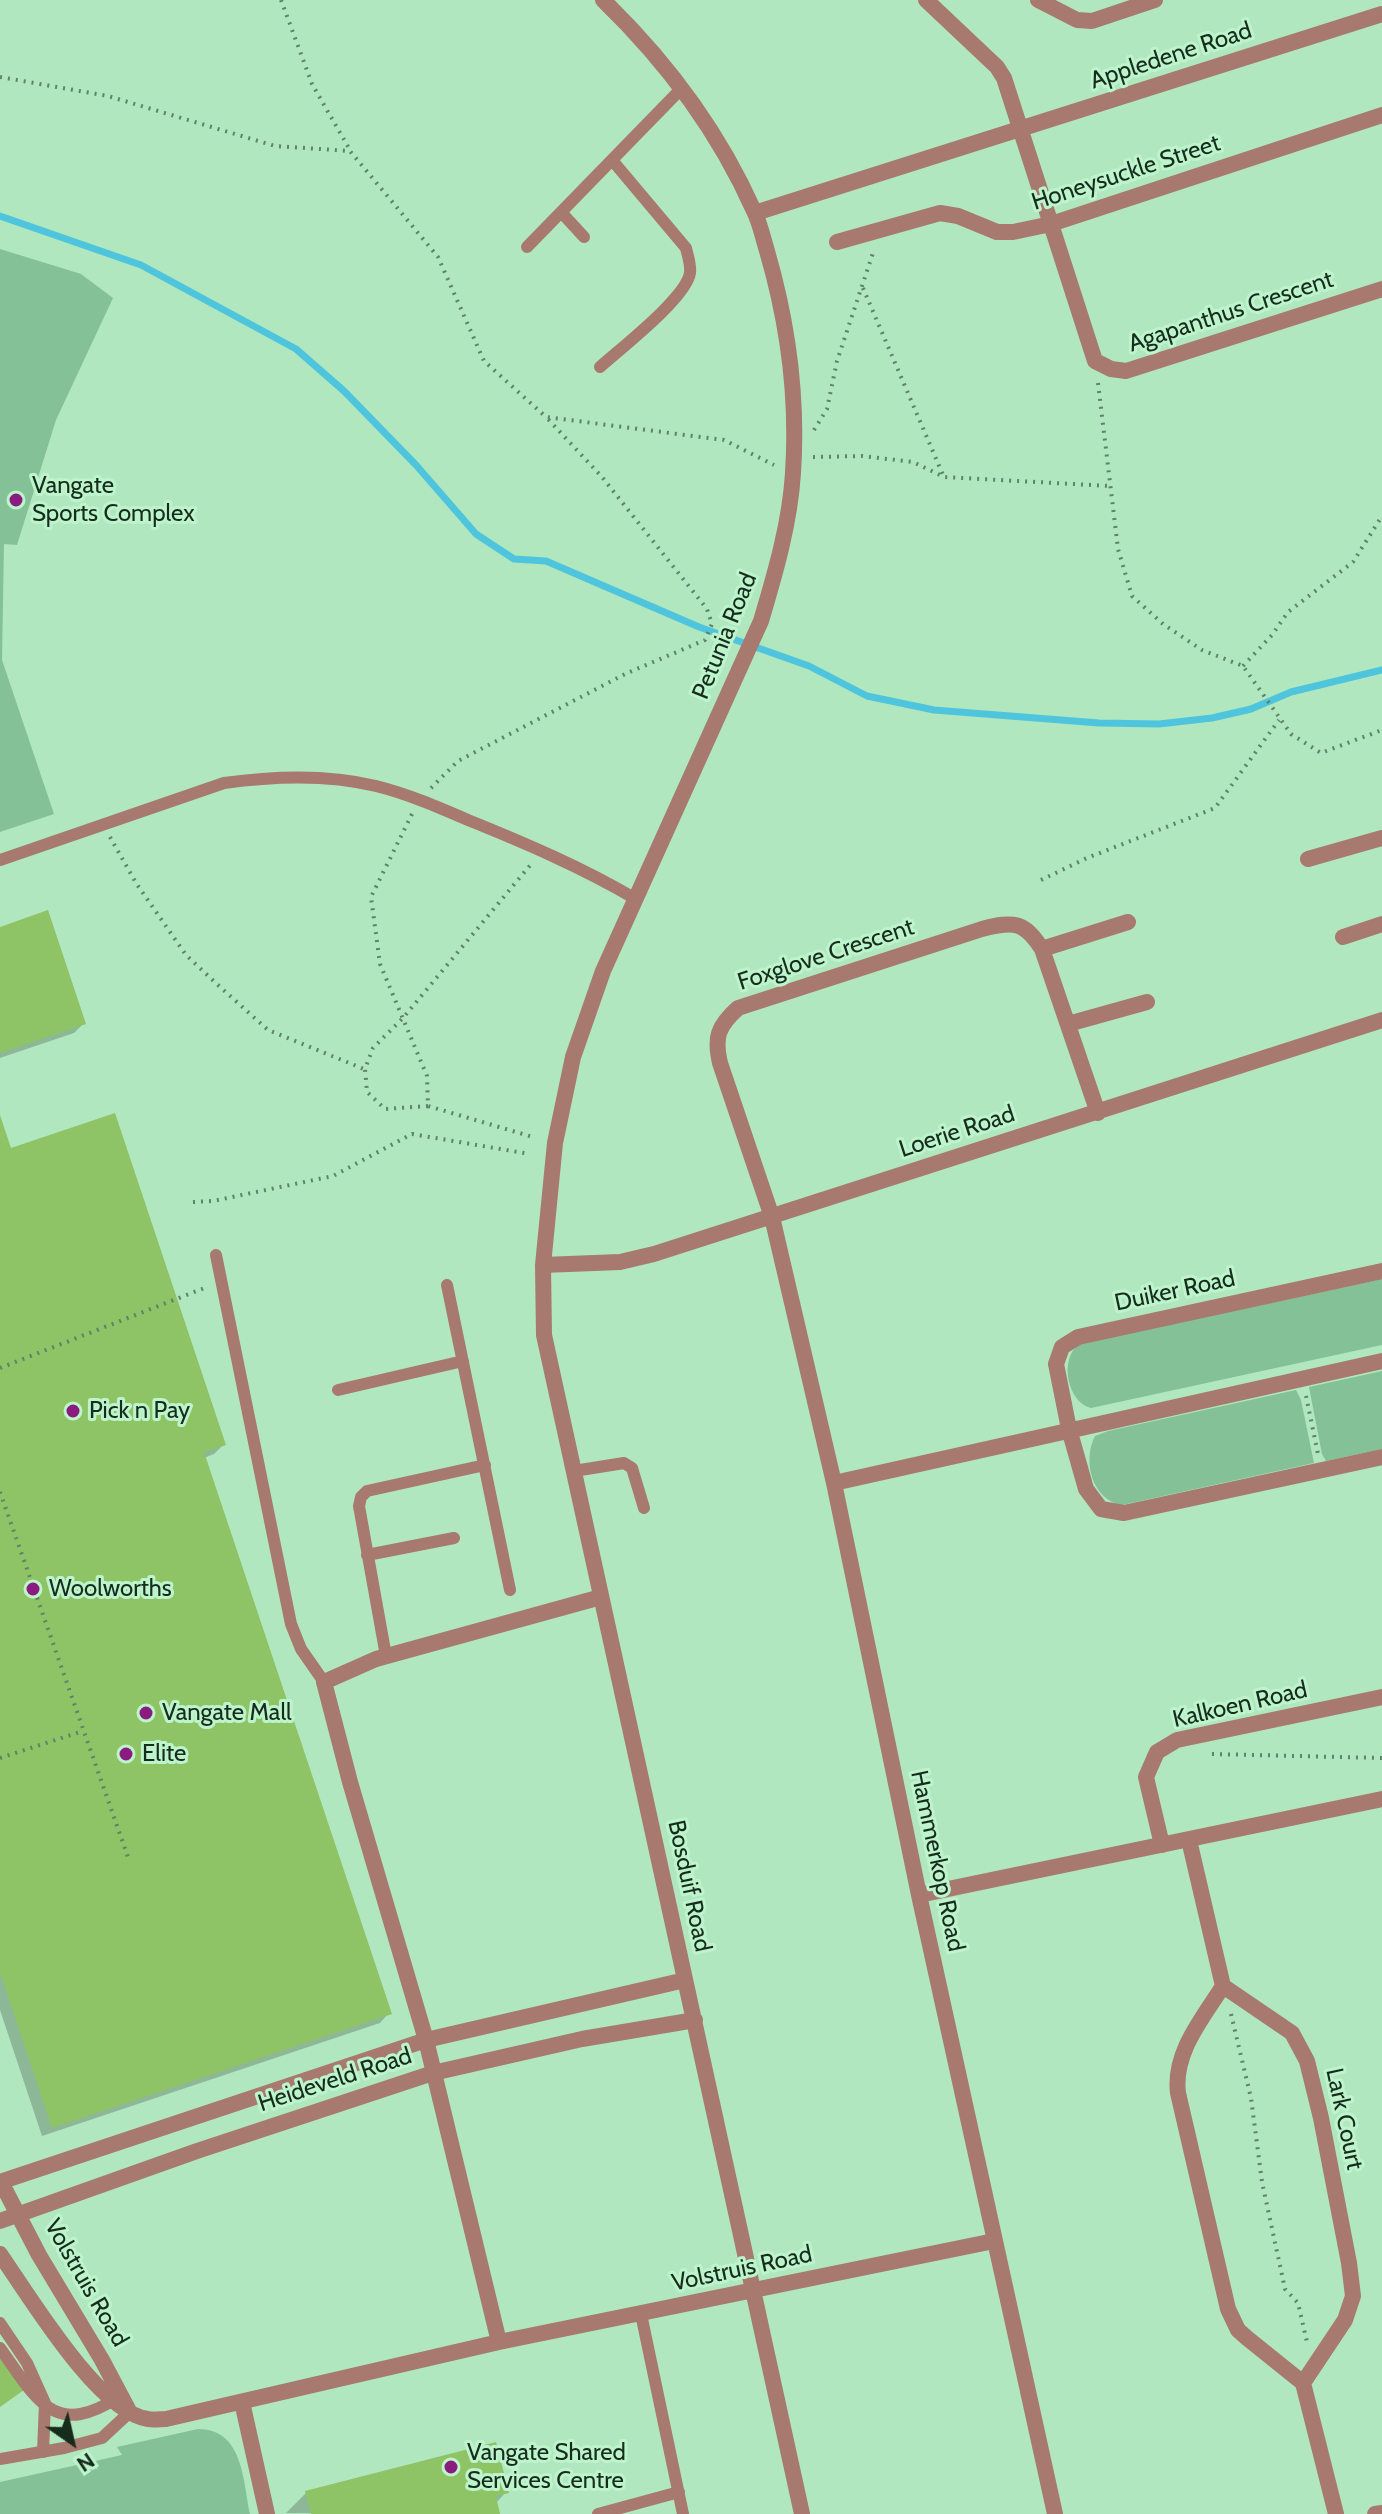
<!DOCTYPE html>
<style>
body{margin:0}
#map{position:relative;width:1382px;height:2514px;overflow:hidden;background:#b0e7bf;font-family:Cabin,sans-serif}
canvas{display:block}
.north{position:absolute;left:32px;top:2402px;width:80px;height:80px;-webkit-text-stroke:6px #bdf4cc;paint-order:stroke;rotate:146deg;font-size:22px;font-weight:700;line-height:32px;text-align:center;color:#162c1d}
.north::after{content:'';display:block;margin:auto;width:28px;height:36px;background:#162c1d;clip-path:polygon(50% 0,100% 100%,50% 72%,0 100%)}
</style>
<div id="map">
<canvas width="1382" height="2514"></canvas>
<div class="north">N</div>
</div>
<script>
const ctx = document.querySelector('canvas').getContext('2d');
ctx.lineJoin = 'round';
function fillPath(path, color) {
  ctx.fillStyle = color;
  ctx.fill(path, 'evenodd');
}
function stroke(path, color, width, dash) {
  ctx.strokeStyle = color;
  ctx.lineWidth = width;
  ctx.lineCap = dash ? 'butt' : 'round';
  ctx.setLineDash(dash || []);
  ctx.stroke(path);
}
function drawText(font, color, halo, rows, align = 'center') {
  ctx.font = font + ' Cabin,sans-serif';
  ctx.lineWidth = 6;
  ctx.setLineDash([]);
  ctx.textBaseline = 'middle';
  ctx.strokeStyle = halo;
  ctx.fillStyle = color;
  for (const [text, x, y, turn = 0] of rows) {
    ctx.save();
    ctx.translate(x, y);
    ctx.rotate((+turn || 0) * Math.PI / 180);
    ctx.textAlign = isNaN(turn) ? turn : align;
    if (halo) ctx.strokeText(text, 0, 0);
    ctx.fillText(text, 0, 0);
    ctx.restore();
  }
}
const green = new Path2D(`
 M0,249L81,274L113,298L56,420L17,545L4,544L2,660L54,814L0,832Z
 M1382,1279V1345L1091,1408C1067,1402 1059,1359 1079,1344Z
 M1382,1371V1449L1326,1461L1322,1454L1309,1387Z
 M1296,1390L1301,1400L1314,1463L1122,1505C1092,1500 1082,1461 1095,1436L1108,1431Z
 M198,2429C243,2429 243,2480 250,2514H0V2482L122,2455L117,2447Z`);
const shadow = new Path2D(`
 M0,929L84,1023L74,1033L0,1058Z
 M0,1120L10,1150L224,1444L214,1454L204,1458L389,2013L380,2023L42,2136L0,2010Z
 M506,2492L496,2503L498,2514L286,2513L306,2493Z`);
const stream = new Path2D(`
 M0,216L141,265L296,349L344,391L416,465L476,534L514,559L546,561L699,627L809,666L867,696L934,710L1099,723L1159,724L1212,718L1251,709L1291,692L1382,670`);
const building = new Path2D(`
 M48,910L86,1024L0,1053V927Z
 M115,1113L226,1445L204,1452L392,2014L52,2128L0,1973V1115L11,1148Z
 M0,2355L24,2390L0,2407Z
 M496,2442L509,2493L496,2496L500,2514H311L305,2491Z`);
const path = new Path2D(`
 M281,0L312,84L350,150
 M0,77L108,96L275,146L350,151L438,257L484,361L546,417L724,440L774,465
 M863,288L943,475
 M1098,383L1118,549L1132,596L1163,624L1202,650L1243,666L1291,734L1321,753L1382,730
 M814,430L827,409L837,361L874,250
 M813,457L862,456L913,462L944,477L1110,486
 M1243,666L1272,635L1288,612L1353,562L1382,516
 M431,788L458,761L625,674L705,640L712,624L707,609L602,477L546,417
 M412,814L371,897L380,964L427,1076L428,1106L533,1137
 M110,837L136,883L186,955L219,986L268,1030L364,1069
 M1041,880L1087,858L1215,808L1279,720
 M428,1106L385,1109L367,1092L365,1069L373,1048L403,1018L532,863
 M193,1202L213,1201L333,1176L412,1134L530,1154
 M0,1368L207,1287
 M1306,1396L1318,1454
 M0,1492L129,1860
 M1212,1754L1382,1758
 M0,1758L83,1731
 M1231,2014L1251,2098L1262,2182L1285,2289L1298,2303L1307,2342`);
const service = new Path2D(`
 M561,212L584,237
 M527,247L682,88
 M600,367C621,348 686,298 690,273C691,264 688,257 686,248L612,160
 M0,860L224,783C274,776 327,774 376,786C408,794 438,807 468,820C525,843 581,867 634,898
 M216,1255L291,1624L301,1649L324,1682
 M447,1285L510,1590
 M338,1390L463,1361
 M574,1471L624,1463L632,1468L644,1508
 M367,1555L454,1538
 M386,1656L359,1506L361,1497L367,1491L485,1465
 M641,2314L683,2514
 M0,2323L27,2363L45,2403L43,2452
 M0,2348C36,2398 53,2439 117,2398
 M0,2459L64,2448L102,2438L130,2412
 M598,2514L679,2492`);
const minor = new Path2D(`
 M603,0C666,61 718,130 754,211C760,223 763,238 767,251C788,323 798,398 793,473C790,523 775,574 761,621L603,971L573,1057L555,1143L543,1265L544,1335L802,2514
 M926,0L997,67L1004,78L1095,361L1111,369L1126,371L1382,289
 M1038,0L1077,20L1092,21L1155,0
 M755,213L1382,14
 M837,242L940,213L958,216L997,232H1013L1051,224L1382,115
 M1308,859L1382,838
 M1343,937L1382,924
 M1042,949L1128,922
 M1068,1024L1147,1002
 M543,1265L620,1262L654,1254L1382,1020
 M1382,1271L1078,1337L1062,1347L1056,1364L1069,1429L1086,1489L1101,1509L1124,1513L1382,1457
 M834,1483L1382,1361
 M1189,1840L1223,1986L1292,2033L1307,2061L1321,2118L1349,2263L1353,2296L1345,2320L1303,2383
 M1162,1845L1146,1777L1157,1752L1177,1740L1382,1697
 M919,1895L1382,1799
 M1223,1986C1202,2019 1173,2053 1178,2093L1228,2309L1238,2330L1247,2338L1303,2383L1336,2514
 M0,2182L426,2040L685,1980
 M1,2182L39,2255L102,2360L129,2411
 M0,2221L197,2151L433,2073L582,2039L695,2020
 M0,2254C28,2294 99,2413 148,2419C153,2420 160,2419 166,2419L499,2342L994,2241
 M499,2342L426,2040L350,1782L324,1682L376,1659L601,1597
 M242,2402L267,2514
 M1055,2514L919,1895L834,1483L772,1217L720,1063C714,1037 718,1026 738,1008L982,929C1014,921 1024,921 1042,949L1098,1113
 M1375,2514L1382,2513`);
const markers = [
 [16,500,8,"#8b1c7f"],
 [73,1411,8,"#8b1c7f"],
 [33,1589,8,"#8b1c7f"],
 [146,1713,8,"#8b1c7f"],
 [126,1754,8,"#8b1c7f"],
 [451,2467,8,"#8b1c7f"]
];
const streetNames = [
 ["Appledene Road",1171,56,-18],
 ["Honeysuckle Street",1126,173,-18],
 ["Agapanthus Crescent",1231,312,-18],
 ["Petunia Road",725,636,-68],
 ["Foxglove Crescent",826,955,-18],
 ["Loerie Road",957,1132,-18],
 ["Duiker Road",1175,1291,-12],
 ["Kalkoen Road",1240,1705,-13],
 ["Hammerkop Road",937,1861,78],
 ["Bosduif Road",689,1886,78],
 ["Heideveld Road",335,2080,-18],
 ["Lark Court",1344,2119,78],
 ["Volstruis Road",742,2269,-12],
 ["Volstruis Road",86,2283,60]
];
const poiNames = [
 ["Vangate",32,486],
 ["Sports Complex",32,514],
 ["Pick n Pay",89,1411],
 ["Woolworths",49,1589],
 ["Vangate Mall",162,1713],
 ["Elite",142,1754],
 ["Vangate Shared",467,2453],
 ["Services Centre",467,2481]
];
fillPath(green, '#85c196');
fillPath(shadow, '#0003');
stroke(stream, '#4fc5dd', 7);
fillPath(building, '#8ec366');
stroke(path, '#5e8369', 4, [2, 6]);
stroke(service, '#a8796e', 12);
stroke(minor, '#a8796e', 16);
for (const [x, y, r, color] of markers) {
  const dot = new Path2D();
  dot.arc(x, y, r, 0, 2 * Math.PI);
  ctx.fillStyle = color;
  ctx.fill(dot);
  stroke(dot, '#bdf4cc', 3);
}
drawText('24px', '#162c1d', '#bdf4cc', streetNames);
drawText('24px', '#162c1d', '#bdf4cc', poiNames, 'left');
</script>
